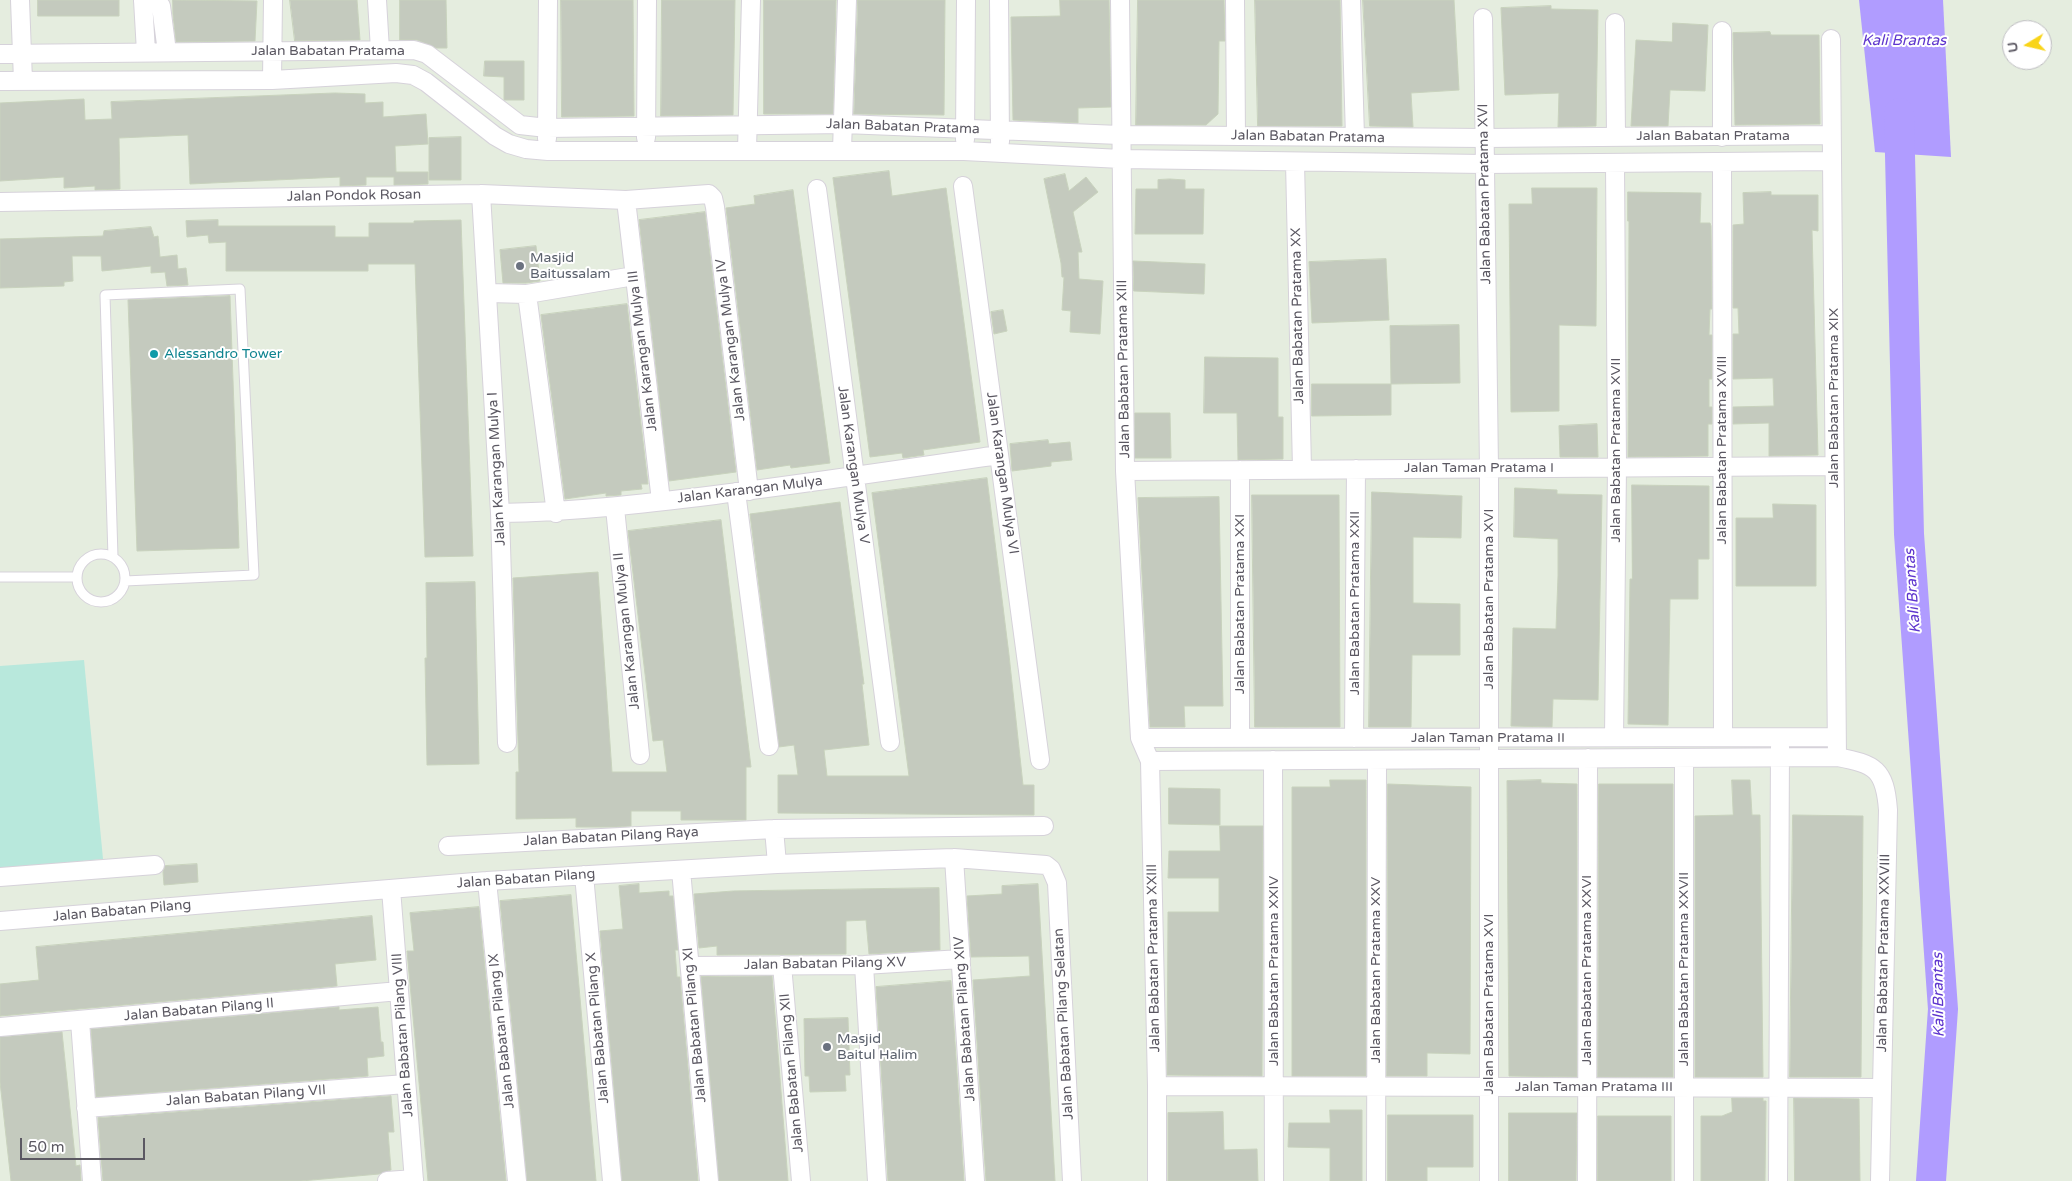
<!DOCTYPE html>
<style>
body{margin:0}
#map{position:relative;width:2072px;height:1181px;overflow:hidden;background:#e5eddf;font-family:"Varela Round",sans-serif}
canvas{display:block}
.north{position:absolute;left:2002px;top:20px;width:50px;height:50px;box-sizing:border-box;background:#fff;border:1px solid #bdbcc0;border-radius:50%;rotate:261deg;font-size:14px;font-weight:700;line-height:20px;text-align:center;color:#5b5862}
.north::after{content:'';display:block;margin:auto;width:18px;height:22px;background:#f9d418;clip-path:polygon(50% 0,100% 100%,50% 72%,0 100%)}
.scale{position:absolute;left:20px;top:1138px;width:125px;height:22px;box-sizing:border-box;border:2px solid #5b5862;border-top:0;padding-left:6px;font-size:15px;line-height:18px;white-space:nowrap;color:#5b5862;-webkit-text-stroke:4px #fff;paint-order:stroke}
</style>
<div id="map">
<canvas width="2072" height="1181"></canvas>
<div class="north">U</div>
<div class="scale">50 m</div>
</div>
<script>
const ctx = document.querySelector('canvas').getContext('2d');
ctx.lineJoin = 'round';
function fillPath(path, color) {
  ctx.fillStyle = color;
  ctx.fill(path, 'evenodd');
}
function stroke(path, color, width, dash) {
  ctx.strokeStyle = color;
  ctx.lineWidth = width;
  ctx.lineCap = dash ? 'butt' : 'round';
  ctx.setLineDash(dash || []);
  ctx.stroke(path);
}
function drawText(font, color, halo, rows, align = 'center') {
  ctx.font = font + ' "Varela Round",sans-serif';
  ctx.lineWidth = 4;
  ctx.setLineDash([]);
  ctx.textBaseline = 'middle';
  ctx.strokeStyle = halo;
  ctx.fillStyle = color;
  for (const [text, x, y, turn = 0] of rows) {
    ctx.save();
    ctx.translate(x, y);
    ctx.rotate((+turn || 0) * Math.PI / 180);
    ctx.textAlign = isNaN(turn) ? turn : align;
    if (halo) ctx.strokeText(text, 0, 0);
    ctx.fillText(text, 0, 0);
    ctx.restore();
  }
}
const green = new Path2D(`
 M84,660L103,859L0,869V666Z`);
const water = new Path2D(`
 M1859,0H1943L1951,157L1875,152Z`);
const river = new Path2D(`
 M1899,113L1909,534L1943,1009L1931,1181`);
const building = new Path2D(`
 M38,0H119V16H38Z
 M173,0L257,1L255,41L176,42L173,15Z
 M290,0H357L360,40L295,41Z
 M400,0H446L447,48H436L417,40H400Z
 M561,0H633L634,116L562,117Z
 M662,0H735L733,115L661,116Z
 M764,0H836L833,114H764Z
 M858,0H945L944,115L854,114Z
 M1060,0H1109L1111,107L1078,108V123L1013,120L1011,17L1060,16Z
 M1138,0H1224L1225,41H1219L1218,114L1206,125H1136Z
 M1255,0H1340L1342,126H1258Z
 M1363,0H1454L1459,90L1411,93L1413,127L1370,126Z
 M1551,6V9L1598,10L1596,126L1558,127L1559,93L1505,95L1501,8Z
 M1673,23L1708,25L1705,91L1670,90L1668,126H1631L1636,40L1672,42Z
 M1770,32L1771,35H1819L1820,124L1735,125L1733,33Z
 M485,61H524V100H504V77L484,76Z
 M335,93L365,94V103L383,102V117L426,114L428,144L395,146L396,172H428V184L394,185V177H366V185L340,186V177L190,184L188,135L119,138L120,189L95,190V186L64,188V177L0,181V103L84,99L85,120L112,119L111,102Z
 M461,137V180H429V138Z
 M889,171L892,196L946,188L980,442L923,450L924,455L903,458L902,453L870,457L833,178Z
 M1065,174L1069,191L1086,177L1098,192L1073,212L1082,252H1078L1079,279L1103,281L1100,334L1070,332L1071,311L1062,310L1064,277H1062L1061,263L1044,179Z
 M1170,179L1185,180V189H1204L1203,234H1135L1136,189H1158V180Z
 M1532,188H1597L1596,326L1559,325V411L1511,412L1509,204H1532Z
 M793,190L830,463L791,468L790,465L757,470L726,208L755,204L754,196Z
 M1628,192L1701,193L1700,223H1710L1711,226L1712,309H1710L1709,335H1712V379H1709V407H1712V424H1708V456L1628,457L1629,221H1628Z
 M1771,192V195H1818V231L1812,230L1818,455L1769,456V423L1733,424V407L1774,406L1773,378L1733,379V334H1739L1738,308H1733V225L1744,224L1743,193Z
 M705,212L736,472L669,481L639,220Z
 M218,220V226H335V237H369V223H414V221L461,220L473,556L425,557L415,264H368V271H226V242L209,243L208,235L187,237L186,221Z
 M151,227L154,237L158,236L160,257L177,255L178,269L186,268L188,285L167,286L165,272L151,273V266L102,271L101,256H72L73,281L64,282V286L0,288V239L103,236L104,231Z
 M536,246L540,281L526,283H503L500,250Z
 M1386,259L1389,320L1312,323L1309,262Z
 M1133,261L1205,264L1204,294L1134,291Z
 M230,296L239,548L137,551L128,300Z
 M627,304L648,484H641L642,489L621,491V495L606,496V493L565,499L541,315Z
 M1003,310L1007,331L994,334L991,312Z
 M1459,325L1460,383L1391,384L1390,326Z
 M1205,357L1278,358V417H1283V459L1238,460L1237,413H1204Z
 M1312,384H1391V415L1312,416Z
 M1135,413H1170L1171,458H1135Z
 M1597,424L1598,457H1560L1559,426Z
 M1048,440L1049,444L1070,442L1072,460L1051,462V466L1012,471L1010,444Z
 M987,478L1009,655L1023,785H1034V815L778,813V775H798L794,745L779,747L750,514L840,502L864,684H862L869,745L824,750L827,776H909L872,493Z
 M1632,485L1709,486V559H1698V599H1670L1668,725L1628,724L1630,579H1632Z
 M1515,488L1557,490V494L1602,495L1598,700L1553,699L1552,727L1511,726L1513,628L1556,629L1558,576V539L1514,537Z
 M1372,492L1462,496L1461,538L1413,537V603L1460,604V655H1412L1411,727H1369Z
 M1252,495H1339L1340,727H1255Z
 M1219,497L1223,706H1184L1185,727H1150L1138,498Z
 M1773,504L1816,505V586H1736V518H1773Z
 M721,520L751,767H746V820H681V811H631V826L617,827H576V818L516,819V772H519L513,578L598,572L612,772H667L663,740L653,741L628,531Z
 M475,582L479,764L427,765L425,658H427L426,583Z
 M1330,780H1366V1076H1292V787H1330Z
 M1541,780V783L1577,784V1077L1509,1076L1507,781Z
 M1732,780H1750L1752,815H1760L1763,1077H1695V816L1733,815Z
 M1388,784L1471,787L1470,1054L1427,1053V1076H1387Z
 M1599,784H1673V1077H1598Z
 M1169,788L1220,789V825L1169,824Z
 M1793,815L1863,816L1861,1077H1790Z
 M1220,826H1263L1262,1076L1167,1075L1168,912H1219V878H1168L1169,851H1220Z
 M197,864L198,882L164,885L163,872L165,866Z
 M639,884V893L669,891V896H673L678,950H675L677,977H680L698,1181H622L600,931L623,929L619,886Z
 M1038,884L1055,1181H986L973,980L1030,976L1029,956L971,957L967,896L1002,894V886Z
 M939,888L940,950L869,954L866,920L846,921V954L717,955V946L699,948L694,894L733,891Z
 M571,895L596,1181H527L500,901Z
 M479,907L506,1181H428L407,951H414L410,913Z
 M372,916L376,960L335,964L337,986L0,1016V984L39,980L36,947Z
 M772,976L788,1181H719L701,977Z
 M951,981L964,1181H888L876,987Z
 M339,1007V1010L378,1007L381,1042H383L384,1056L367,1058L368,1076L96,1097L91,1029Z
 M848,1018L850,1075H845L846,1091L810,1092L809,1076H805L804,1019Z
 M62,1032L76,1166L80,1165L81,1181H11L0,1082V1037Z
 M391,1096L394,1132H388L391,1170L379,1174L301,1181H103L98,1118Z
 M1732,1098H1763V1101H1766L1765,1181H1701V1116H1722L1732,1112Z
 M1794,1098L1859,1099L1860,1181H1795Z
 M1330,1110H1362V1181H1330V1148L1288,1147L1289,1123H1330Z
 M1223,1112L1224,1150L1257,1149L1258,1181H1168V1113Z
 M1509,1113H1577L1576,1181H1509Z
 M1388,1115H1473V1167H1427V1181H1388Z
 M1598,1116H1671V1181H1598Z`);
const lane = new Path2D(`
 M77 578a24 24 0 1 1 48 0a24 24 0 1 1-48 0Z
 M113,557L105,295L240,289L254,575L125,581
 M0,577H76`);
const street = new Path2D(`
 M20,0L23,81
 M143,0L146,52
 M377,0L380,50
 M999,0L1000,142
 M1120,0L1125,471L1140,738L1150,761L1157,1086V1181
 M1235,0L1236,136
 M1351,0L1355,137
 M143,2H157L161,6L167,52
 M1483,18L1489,468V1181
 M1615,23L1616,137
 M1722,31V137
 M1831,39L1837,757
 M0,54L414,50L427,54L520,125L547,128L844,124L1120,135L1484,138L1831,135
 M272,80L273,0
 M0,81L272,80L396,73L413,75L426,82L495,136L509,144L526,149L548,151H964L1121,159L1484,164L1832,161
 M646,138L647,0
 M547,139L548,0
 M965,140L966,0
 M747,150L751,0
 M842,150L847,0
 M1295,162L1302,469
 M1722,163L1723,737
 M963,186L1040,760
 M817,189L890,742
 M481,194L500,513L507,743
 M626,200L661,501
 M0,202L481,194L626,200L709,194L713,198L715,207L749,491
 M489,293L527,294L634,276
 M527,294L556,513
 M1240,470V738
 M1125,471L1834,466
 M736,492L769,746
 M615,508L640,755
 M500,513C572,512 643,504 715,495C810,483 904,469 999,455
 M1614,737L1617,467L1615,163
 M1140,738L1836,737
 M1354,738L1356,469
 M1273,760L1274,1181
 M1150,761L1837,757C1875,764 1885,769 1888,810L1880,1181
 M774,829L777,864
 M448,846L774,829L1044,826
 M954,858L975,1181
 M681,870L709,1181
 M584,875L612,1181
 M0,877L155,865
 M487,881L517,1181
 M391,889L414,1181
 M0,921L487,881L777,864L954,858L1046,865L1051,869L1057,883L1072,1181
 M782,965L801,1181
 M864,965L877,1181
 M690,966L864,965L961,959
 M80,1021L92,1181
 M0,1027L399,991
 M1157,1086L1881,1088
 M86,1108L406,1084
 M387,1181L414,1179
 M1376,1181L1377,760
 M1587,1181L1588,758
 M1684,1181V758
 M1778,1181L1780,747`);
const markers = [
 [520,266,5,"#6b7280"],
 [154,354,5,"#0f9aa8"],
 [827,1047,5,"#6b7280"]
];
const streetNames = [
 ["Jalan Babatan Pratama",328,51],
 ["Jalan Babatan Pratama",903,127,2],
 ["Jalan Babatan Pratama",1713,136],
 ["Jalan Babatan Pratama",1308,137,1],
 ["Jalan Babatan Pratama XVI",1485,194,-91],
 ["Jalan Pondok Rosan",354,196,-1],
 ["Jalan Babatan Pratama XX",1298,316,-91],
 ["Jalan Karangan Mulya IV",731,340,-97],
 ["Jalan Karangan Mulya III",643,351,-97],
 ["Jalan Babatan Pratama XIII",1124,369,-91],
 ["Jalan Babatan Pratama XIX",1834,398,-90],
 ["Jalan Babatan Pratama XVII",1616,450,-90],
 ["Jalan Babatan Pratama XVIII",1722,450,-90],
 ["Jalan Karangan Mulya V",853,465,82],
 ["Jalan Taman Pratama I",1479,468],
 ["Jalan Karangan Mulya I",497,469,-93],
 ["Jalan Karangan Mulya VI",1002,473,82],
 ["Jalan Karangan Mulya",750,490,-7],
 ["Jalan Babatan Pratama XVI",1489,599,-90],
 ["Jalan Babatan Pratama XXII",1355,603,-90],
 ["Jalan Babatan Pratama XXI",1240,604,-90],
 ["Jalan Karangan Mulya II",627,631,-96],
 ["Jalan Taman Pratama II",1488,738],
 ["Jalan Babatan Pilang Raya",611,837,-3],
 ["Jalan Babatan Pilang",526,879,-4],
 ["Jalan Babatan Pilang",122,911,-5],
 ["Jalan Babatan Pratama XXVIII",1884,953,-89],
 ["Jalan Babatan Pratama XXIII",1154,958,-91],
 ["Jalan Babatan Pilang XV",825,964,-1],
 ["Jalan Babatan Pratama XXVII",1684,969,-90],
 ["Jalan Babatan Pratama XXV",1376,970,-90],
 ["Jalan Babatan Pratama XXVI",1587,970,-90],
 ["Jalan Babatan Pratama XXIV",1274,971,-90],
 ["Jalan Babatan Pratama XVI",1489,1004,-90],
 ["Jalan Babatan Pilang II",199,1010,-5],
 ["Jalan Babatan Pilang XIV",965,1019,-94],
 ["Jalan Babatan Pilang Selatan",1064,1024,-93],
 ["Jalan Babatan Pilang XI",695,1025,-95],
 ["Jalan Babatan Pilang X",598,1028,-95],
 ["Jalan Babatan Pilang IX",502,1031,-96],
 ["Jalan Babatan Pilang VIII",403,1035,-94],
 ["Jalan Babatan Pilang XII",792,1073,-95],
 ["Jalan Taman Pratama III",1594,1087],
 ["Jalan Babatan Pilang VII",246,1096,-4]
];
const worshipNames = [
 ["Masjid",530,258],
 ["Baitussalam",530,274],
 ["Masjid",837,1039],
 ["Baitul Halim",837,1055]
];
const cultureNames = [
 ["Alessandro Tower",164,354]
];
const waterNames = [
 ["Kali Brantas",1904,41],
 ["Kali Brantas",1913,591,-94],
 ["Kali Brantas",1939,995,-91]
];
fillPath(green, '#b8e8dc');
fillPath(water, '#b09cff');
stroke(river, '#b09cff', 30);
fillPath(building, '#c4cabe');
stroke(building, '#c8d2bd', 1);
stroke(lane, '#d6d2da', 11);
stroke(street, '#d6d2da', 20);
stroke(lane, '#fff', 9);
stroke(street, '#fff', 18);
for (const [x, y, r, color] of markers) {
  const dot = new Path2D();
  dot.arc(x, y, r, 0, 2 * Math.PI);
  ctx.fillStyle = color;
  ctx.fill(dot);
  stroke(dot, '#fff', 2);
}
drawText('14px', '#5b5862', '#fff', streetNames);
drawText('14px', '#5b616d', '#fff', worshipNames, 'left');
drawText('14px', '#0d838f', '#fff', cultureNames, 'left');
drawText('italic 15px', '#5e35cd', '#fff', waterNames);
</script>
